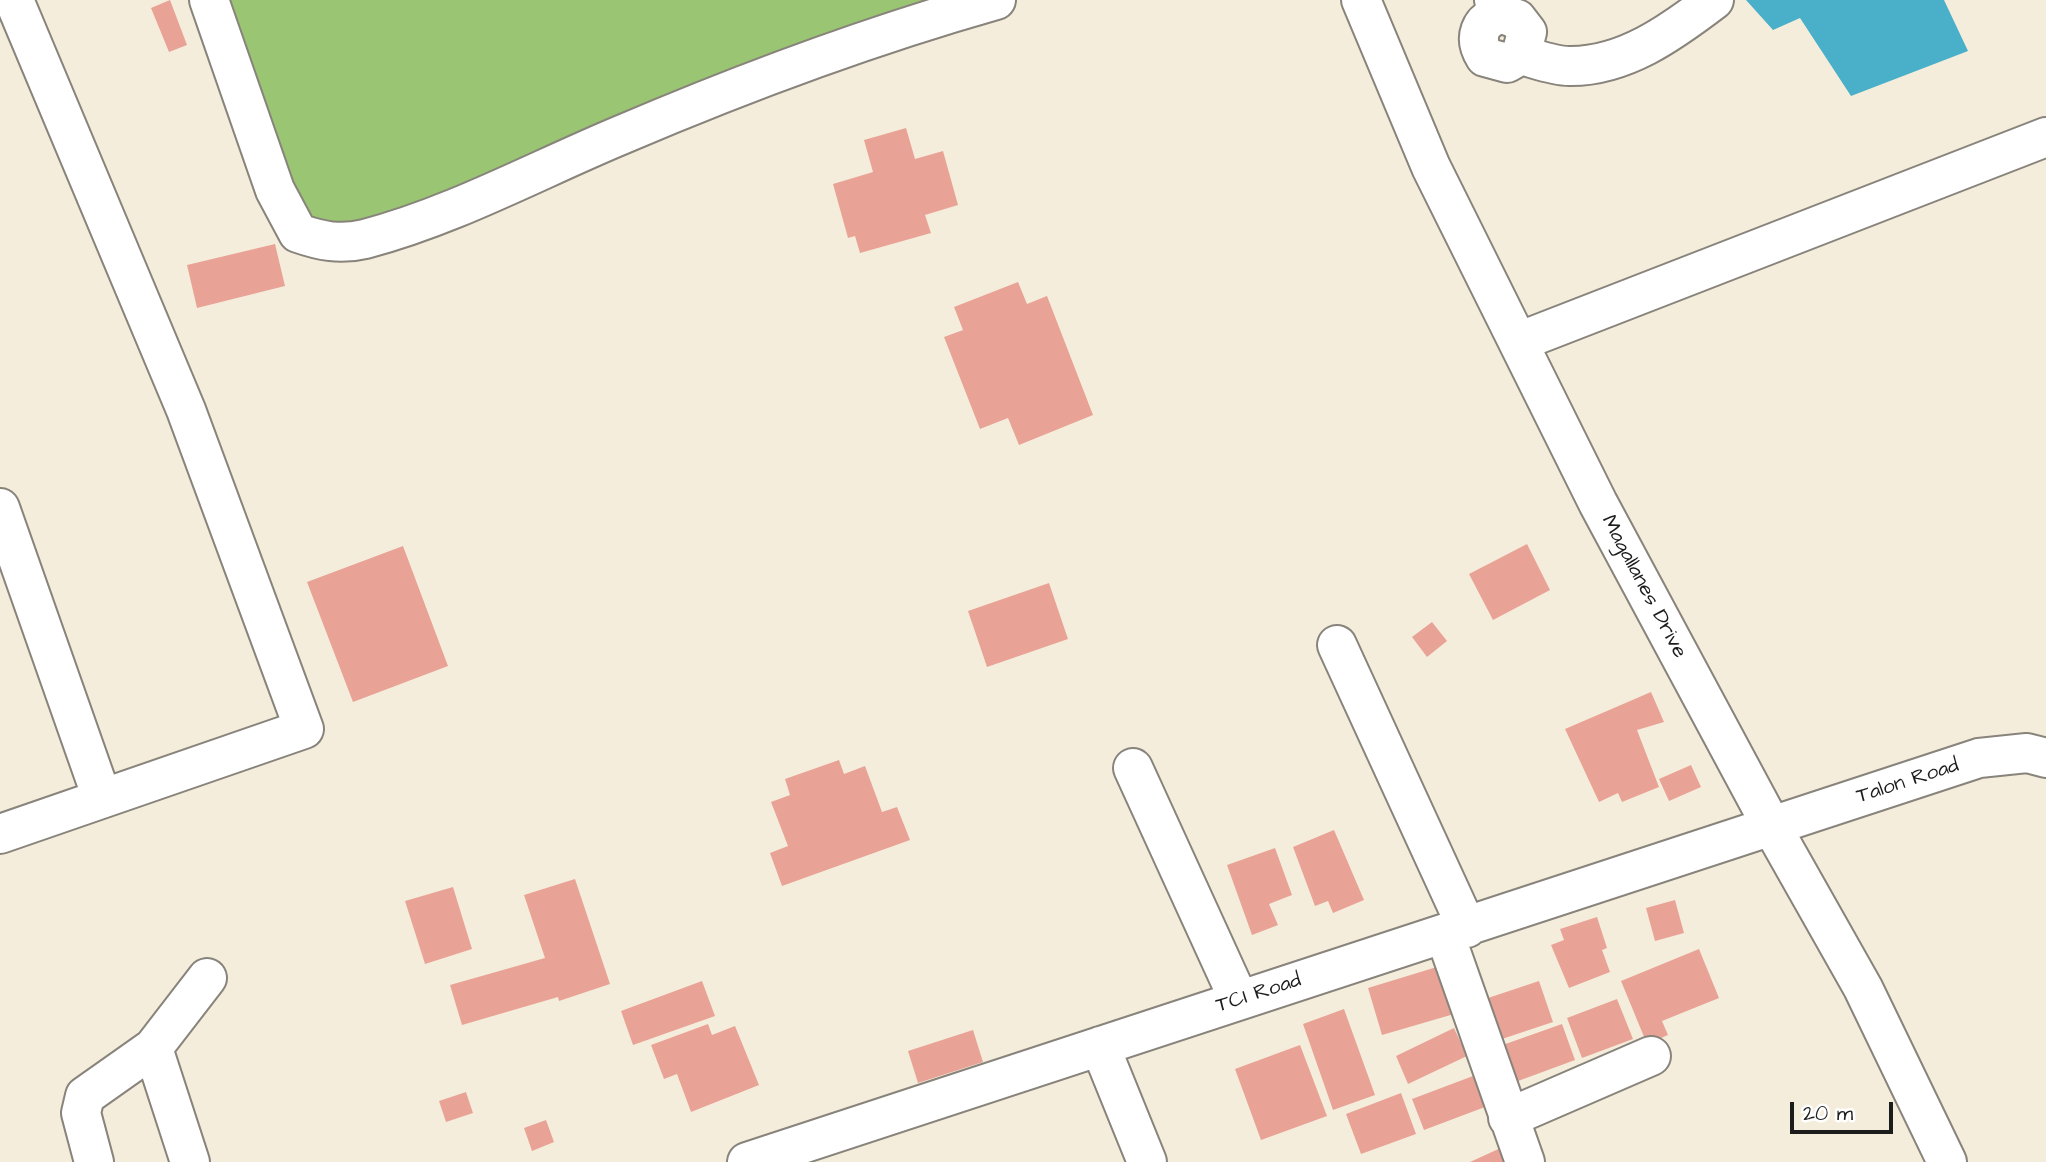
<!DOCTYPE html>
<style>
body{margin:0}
#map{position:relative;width:2046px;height:1162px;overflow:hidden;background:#f5eddb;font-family:"Architects Daughter",sans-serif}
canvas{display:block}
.scale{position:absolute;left:1790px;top:1102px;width:103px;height:32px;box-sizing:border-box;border:4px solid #1c1c1c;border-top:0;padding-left:9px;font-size:21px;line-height:24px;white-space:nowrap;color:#1c1c1c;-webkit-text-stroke:5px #fff;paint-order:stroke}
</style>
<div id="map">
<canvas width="2046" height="1162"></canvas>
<div class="scale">20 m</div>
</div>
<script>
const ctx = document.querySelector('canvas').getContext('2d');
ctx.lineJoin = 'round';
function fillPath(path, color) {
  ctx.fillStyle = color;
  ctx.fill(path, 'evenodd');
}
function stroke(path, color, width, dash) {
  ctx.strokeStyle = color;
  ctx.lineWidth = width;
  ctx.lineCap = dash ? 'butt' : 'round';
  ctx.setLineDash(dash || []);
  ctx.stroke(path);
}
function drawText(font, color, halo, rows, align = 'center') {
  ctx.font = font + ' "Architects Daughter",sans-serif';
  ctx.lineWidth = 5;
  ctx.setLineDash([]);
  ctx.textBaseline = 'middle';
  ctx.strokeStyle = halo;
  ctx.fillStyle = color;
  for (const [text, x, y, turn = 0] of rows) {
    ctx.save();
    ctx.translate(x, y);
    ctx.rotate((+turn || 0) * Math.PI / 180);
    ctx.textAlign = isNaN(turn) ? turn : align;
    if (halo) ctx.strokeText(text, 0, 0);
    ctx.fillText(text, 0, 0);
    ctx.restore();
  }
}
const green = new Path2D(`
 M221,0H945L362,230L302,218Z`);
const water = new Path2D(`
 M1746,0H1944L1968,51L1851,96L1800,18L1773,30Z`);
const building = new Path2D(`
 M170,0L187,45L169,52L151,8Z
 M906,128L915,159L943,151L958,205L925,215L931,233L860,253L855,236L848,238L833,184L873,172L864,140Z
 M275,244L285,286L197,308L187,265Z
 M1018,282L1027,304L1047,296L1093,415L1019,445L1008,418L980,429L944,337L963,330L954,307Z
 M1527,544L1550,590L1493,620L1469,574Z
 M403,546L448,666L353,702L307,582Z
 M1049,583L1068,639L987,667L968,611Z
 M1432,622L1447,641L1427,657L1412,637Z
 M1651,692L1664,722L1637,730L1659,787L1622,802L1618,793L1599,802L1565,729Z
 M839,760L844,774L865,766L882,812L897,807L910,840L782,886L770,853L788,846L771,802L790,795L785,779Z
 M1691,765L1701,787L1669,801L1659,779Z
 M1334,830L1364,900L1333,913L1328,901L1315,906L1293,847Z
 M1275,848L1292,895L1269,904L1278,925L1252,935L1227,865Z
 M575,879L610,984L559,1001L558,997L462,1025L450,985L545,958L524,895Z
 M453,887L472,949L425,964L405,901Z
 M1675,900L1684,933L1655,941L1646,908Z
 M1597,917L1607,948L1602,950L1610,972L1569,988L1551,945L1564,940L1560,929Z
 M1699,949L1719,998L1662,1021L1668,1035L1647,1044L1621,981Z
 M1440,966L1454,1014L1382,1035L1368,988Z
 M702,981L715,1016L633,1045L621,1011Z
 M1539,981L1553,1022L1493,1042L1479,1001Z
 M1617,999L1633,1039L1582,1058L1567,1018Z
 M1344,1009L1375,1095L1333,1110L1303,1024Z
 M708,1024L712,1035L735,1026L759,1085L691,1112L677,1074L664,1079L651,1045Z
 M1562,1024L1575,1060L1510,1084L1497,1047Z
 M1454,1028L1467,1056L1408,1084L1396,1056Z
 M973,1030L983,1062L918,1083L908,1051Z
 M1300,1045L1327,1116L1261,1140L1235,1069Z
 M1473,1076L1485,1107L1424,1130L1412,1099Z
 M466,1092L473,1113L446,1122L439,1101Z
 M1401,1093L1416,1134L1361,1154L1346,1114Z
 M546,1120L554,1142L532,1151L524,1128Z
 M1505,1146L1512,1162H1470Z`);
const minor = new Path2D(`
 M209,0L275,190L298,233C321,241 340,245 365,239C453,216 537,170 621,135C743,83 869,36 996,0
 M1361,0L1431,167L1598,503L1772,827L1863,988L1947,1162
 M1494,0L1502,14L1517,19L1527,32L1521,55L1507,63L1485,57C1473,38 1479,19 1502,14
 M1521,55C1536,59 1554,66 1569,66C1624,67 1672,32 1714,0
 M1518,342L2046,137
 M0,508L102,798
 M1337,645L1467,928
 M1133,768L1239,1000
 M0,834L304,729L186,410L14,0
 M1445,935L1525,1162
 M1100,1046L1147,1162
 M153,1048L190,1162
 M1508,1118L1651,1056
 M94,1162L81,1113L85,1096L153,1048L207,978
 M747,1162L1979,758L2027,753L2046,758`);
const streetNames = [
 ["Magallanes Drive",1643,587,62],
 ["Talon Road",1908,782,-18],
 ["TCI Road",1259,994,-18]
];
fillPath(green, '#9ac572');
fillPath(water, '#4aafc9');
fillPath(building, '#e9a396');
stroke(minor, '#88847c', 42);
stroke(minor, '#fff', 38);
drawText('21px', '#1c1c1c', '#fff', streetNames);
</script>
